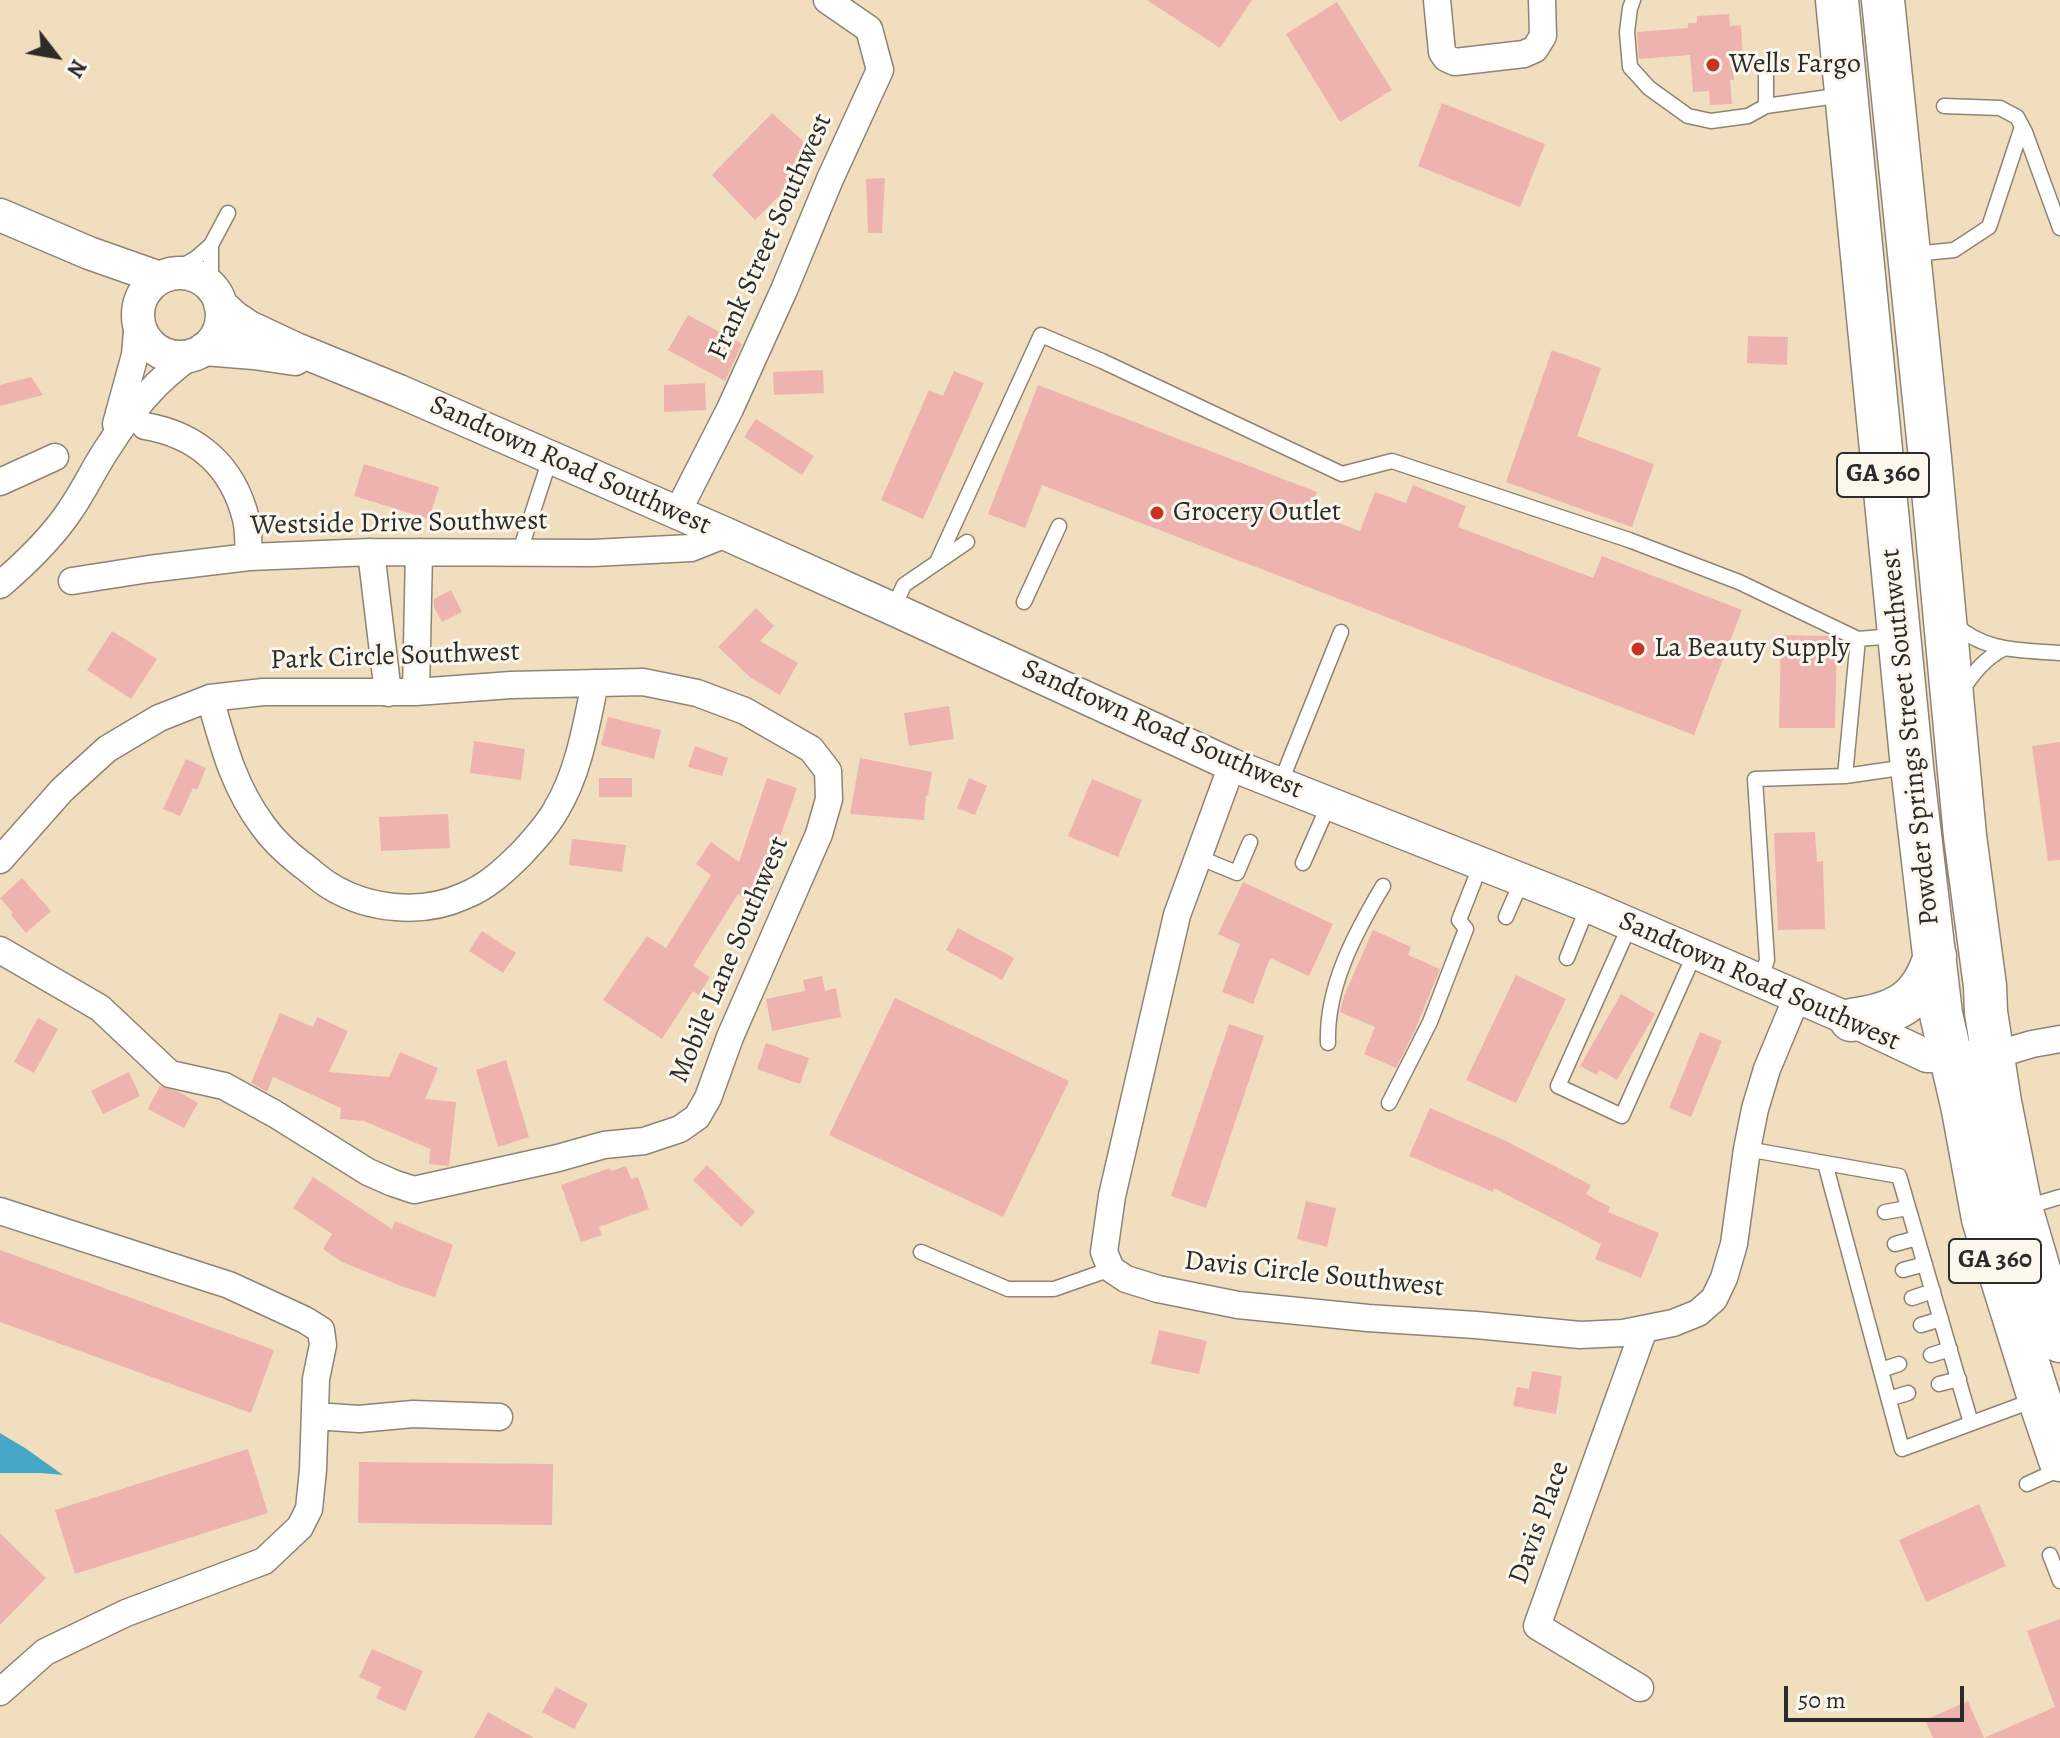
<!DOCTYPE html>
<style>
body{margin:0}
#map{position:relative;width:2060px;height:1738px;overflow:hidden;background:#f1debf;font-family:Alegreya,serif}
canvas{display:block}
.north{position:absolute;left:16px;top:16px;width:80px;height:80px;-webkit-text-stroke:6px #fbf7ec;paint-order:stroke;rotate:121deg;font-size:22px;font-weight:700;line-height:32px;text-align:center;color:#2b2b2b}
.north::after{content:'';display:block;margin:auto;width:28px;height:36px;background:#2b2b2b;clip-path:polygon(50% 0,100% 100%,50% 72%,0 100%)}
.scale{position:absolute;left:1784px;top:1686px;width:180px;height:36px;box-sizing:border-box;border:4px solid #2b2b2b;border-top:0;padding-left:10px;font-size:24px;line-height:28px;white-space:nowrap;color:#2b2b2b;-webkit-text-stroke:6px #fbf7ec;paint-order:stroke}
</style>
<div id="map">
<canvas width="2060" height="1738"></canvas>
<div class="north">N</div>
<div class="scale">50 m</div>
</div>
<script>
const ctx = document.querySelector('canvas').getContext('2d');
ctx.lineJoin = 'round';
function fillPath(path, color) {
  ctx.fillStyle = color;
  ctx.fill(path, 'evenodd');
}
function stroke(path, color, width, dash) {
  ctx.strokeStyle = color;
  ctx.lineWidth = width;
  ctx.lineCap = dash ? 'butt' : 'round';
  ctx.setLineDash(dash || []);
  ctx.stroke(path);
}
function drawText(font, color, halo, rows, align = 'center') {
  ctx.font = font + ' Alegreya,serif';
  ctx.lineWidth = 6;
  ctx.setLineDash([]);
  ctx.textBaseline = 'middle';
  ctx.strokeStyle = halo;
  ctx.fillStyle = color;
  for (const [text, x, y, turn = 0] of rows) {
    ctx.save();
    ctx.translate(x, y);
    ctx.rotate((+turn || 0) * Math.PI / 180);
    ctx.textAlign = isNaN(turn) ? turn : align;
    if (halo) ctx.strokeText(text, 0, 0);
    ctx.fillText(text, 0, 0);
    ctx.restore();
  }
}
const water = new Path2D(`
 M0,1433L25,1448L63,1475L41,1473H0Z`);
const building = new Path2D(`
 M1147,0H1252L1220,48Z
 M1337,2L1392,90L1340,122L1286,34Z
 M1729,14L1730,26L1741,25L1743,57H1735L1736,70H1733L1734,80H1730L1732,104L1710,105L1709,91L1693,92L1690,55L1639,59L1637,32L1688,28V23H1697V16Z
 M1442,103L1545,144L1520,207L1418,166Z
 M772,113L819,156L755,220L712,175Z
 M885,178L882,233H868L866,179Z
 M688,315L742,344L725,381L668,350Z
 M1748,336L1788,337L1787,365L1747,363Z
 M1552,350L1601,368L1577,436L1654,464L1632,527L1506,482Z
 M823,370L824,393L774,395L773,372Z
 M954,371L984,383L923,519L881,500L929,390L943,396Z
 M31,377L43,395L0,406V385Z
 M705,383L706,410L664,412V385Z
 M1038,385L1317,492L1309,512L1360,531L1375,492L1406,503L1413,485L1466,506L1458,527L1593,578L1602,556L1742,610L1694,735L1042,485L1025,528L988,514Z
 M756,419L814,456L802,475L744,437Z
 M364,464L439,487L429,519L354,496Z
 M451,590L462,612L442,622L434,607V599Z
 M756,608L774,626L760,641L798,663L780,695L751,678L718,647Z
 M112,631L157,659L131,699L87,670Z
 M1781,635L1829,636L1837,640L1835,728H1779Z
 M949,706L954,739L909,746L904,713Z
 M608,717L661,730L654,759L601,745Z
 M474,741L525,749L521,780L470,773Z
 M2060,742V860L2048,861L2032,746Z
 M695,746L728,758L722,776L688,767Z
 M860,758L932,772L928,796L926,795L924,820L850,814Z
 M186,759L206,768L197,790L193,788L180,816L163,809Z
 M599,778H632V797H599Z
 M767,778L797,788L765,880L774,886L759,908L738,894L693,966L710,977L699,995L693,991L662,1039L603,1000L647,936L666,948L711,875L696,864L711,842L739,862Z
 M969,778L987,786L975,815L957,808Z
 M1092,779L1142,800L1118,857L1068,836Z
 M448,814L450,848L381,851L379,817Z
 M1815,832L1817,862L1823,861L1825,929L1778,930L1774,833Z
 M572,839L626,845L622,872L569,865Z
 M22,878L51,911L26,933L11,915L13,913L0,898Z
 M1243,882L1333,924L1309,976L1270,958L1253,1004L1222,992L1240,944L1218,934Z
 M958,928L1014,958L1002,980L946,950Z
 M1373,930L1411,947L1408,955L1440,969L1415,1030L1396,1068L1364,1054L1375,1027L1340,1012L1344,996Z
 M482,931L516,953L503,973L469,951Z
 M1516,975L1566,999L1516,1103L1466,1080Z
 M822,976L825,991L836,988L841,1017L772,1031L766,999L805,991L803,980Z
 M1621,994L1655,1014L1617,1080L1600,1070L1597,1075L1580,1066Z
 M895,998L1069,1081L1003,1217L829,1135Z
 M280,1013L313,1027L317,1017L348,1031L329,1072L389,1077L400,1052L438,1068L425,1099L456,1102L449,1166L429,1164L430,1149L364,1121L340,1119L341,1108L273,1077L267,1092L251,1083Z
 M38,1018L58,1029L34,1073L14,1062Z
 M1229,1024L1264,1036L1206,1208L1171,1196Z
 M1700,1032L1722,1041L1691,1117L1669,1108Z
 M766,1043L809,1058L800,1084L757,1069Z
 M506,1060L529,1137L498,1147L476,1070Z
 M129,1072L140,1096L103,1114L91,1091Z
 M160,1086L179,1092L198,1103L184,1128L148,1109Z
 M1430,1108L1506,1141L1591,1185L1586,1194L1610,1207L1608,1212L1659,1233L1641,1278L1595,1259L1601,1244L1494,1188L1493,1192L1409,1156Z
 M707,1165L755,1212L741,1227L693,1180Z
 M626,1166L631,1179L638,1177L649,1209L599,1227L602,1235L581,1242L561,1185L610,1168L611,1171Z
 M313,1177L392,1229L395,1221L453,1245L435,1297L401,1286L342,1262L323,1249L332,1234L293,1208Z
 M1306,1201L1336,1208L1327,1247L1297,1239Z
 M0,1250L274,1350L251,1413L0,1322Z
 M1159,1330L1207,1341L1199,1374L1151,1364Z
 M1532,1371L1562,1376L1556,1414L1513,1406L1517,1387L1529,1389Z
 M248,1449L268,1513L75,1574L55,1510Z
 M359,1462L553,1464L552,1525L358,1523Z
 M1979,1504L2006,1566L1926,1602L1899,1540Z
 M0,1533L46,1578L0,1625Z
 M2060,1619V1738H1984L2055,1707L2027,1631Z
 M372,1649L423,1671L405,1711L376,1698L381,1687L359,1677Z
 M556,1687L588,1704L574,1729L542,1712Z
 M1968,1701L1984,1738H1933L1925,1720Z
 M488,1712L534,1738H474Z`);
const service = new Path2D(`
 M1633,0L1630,8L1627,32L1630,67L1649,88L1688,116L1711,121L1748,116L1766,106L1843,95
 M1766,74V106
 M1944,106L2000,108L2017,117L2025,132L2060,228
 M211,245V276L215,292
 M1914,254L1954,250L1989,227L2022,127
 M167,275L196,258L211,245L228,213
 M519,554L550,459
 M937,562L1041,335L1102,361L1342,474L1392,461L1629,540L1739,582L1858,639L1894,636
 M1024,602L1059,526
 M893,609L904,585L967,542
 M1955,624C1983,652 2023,650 2060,653
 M1961,692C1973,673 1985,658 2005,648
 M1845,776L1907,767
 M1280,784L1341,632
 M1198,857L1237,873L1250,842
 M1303,863L1329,804
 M1506,917L1522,880
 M1630,925L1558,1086L1622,1116L1695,953
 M1567,958L1588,906
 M1760,982L1767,960L1755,779L1845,776L1858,639
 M1328,1043C1326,987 1355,933 1383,886
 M1389,1103L1430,1022L1466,929L1459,920L1481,864
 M1747,1149L1825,1163L1902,1449L2037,1399
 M1825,1163L1899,1176L1971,1423
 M2026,1207L2060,1197
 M1885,1212L1908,1208
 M1895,1244L1917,1238
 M921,1252L1008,1289H1054L1111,1269
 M1903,1270L1925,1264
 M1912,1298L1933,1291
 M1921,1325L1941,1319
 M1931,1355L1950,1349
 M1881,1370L1899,1364
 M1939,1384L1959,1379
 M1889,1399L1908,1393
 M2027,1484L2060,1469
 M2050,1555L2060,1581`);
const minor = new Path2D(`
 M1437,0L1442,52L1446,58L1455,62L1524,54L1535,49L1543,36L1542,0
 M116,424L135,355L138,320
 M145,426C198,435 233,467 246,519C249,531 248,545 249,557
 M0,482L55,457
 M677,513L730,409L784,290L830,179L880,70L869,29L827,0
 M371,552L388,693
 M72,581L149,569L249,557L371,552L593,553L691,548L726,534
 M0,585C27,562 52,538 71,509C85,489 95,466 109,446C132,410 156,380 191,356
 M416,692L419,552
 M210,698C223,744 233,786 263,826C273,840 287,853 301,864C311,871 320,880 330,886C369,910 423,915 464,896C487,887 505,870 522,853C534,840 547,826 556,810C579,772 586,726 595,683
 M1232,765L1177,915L1112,1196L1104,1252L1111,1269L1126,1279L1158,1289L1238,1305L1368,1318L1476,1325L1580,1335L1623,1333L1673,1323L1698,1313L1714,1299L1724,1278L1734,1244L1747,1149L1755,1109L1767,1069L1797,997
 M0,860L62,790L107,749L159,718L210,698L263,692H416L511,685L643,682L697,693L745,711L811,749L828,771L829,799L819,834L730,1037L708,1098L697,1117L680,1129L644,1141L604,1145L558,1158L414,1190L393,1183L368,1172L275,1114L224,1086L170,1074L100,1008L0,950
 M1992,1056L2032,1044L2060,1039
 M0,1211L229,1285L305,1320L321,1330L323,1345L316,1379L313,1470L309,1509L300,1527L264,1561L126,1613L45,1652L0,1692
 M315,1416L359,1419L413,1414L499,1417
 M1640,1688L1537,1626L1644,1329`);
const tertiary = new Path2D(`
 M0,215L89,253L160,278
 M138 315a42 42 0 1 1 84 0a42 42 0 1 1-84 0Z
 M220,304L234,317L249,327L296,349L399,391L726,534L893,609L1232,765L1588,906L1851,1020L1927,1056L1973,1057
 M204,349L254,353L295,359`);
const primary = new Path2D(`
 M1837,0L1912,767L1941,1014L1963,1110L1983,1219L2039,1398L2060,1460
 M1883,0L1930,458L1965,836L1985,986L1986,1012L2000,1102L2021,1208L2060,1341
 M1851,1020C1896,1014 1921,1002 1935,956`);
const markers = [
 [1713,65,8,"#c8321e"],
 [1157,513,8,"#c8321e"],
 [1638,649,8,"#c8321e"]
];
const shields = [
 [1883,475,92],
 [1995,1261,92]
];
const shieldNames = [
 ["GA 360",1883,475],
 ["GA 360",1995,1261]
];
const poiNames = [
 ["Wells Fargo",1729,65],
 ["Grocery Outlet",1173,513],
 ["La Beauty Supply",1654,649]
];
const streetNames = [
 ["Frank Street Southwest",771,237,-66],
 ["Sandtown Road Southwest",570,466,24],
 ["Westside Drive Southwest",399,524,-1],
 ["Park Circle Southwest",395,657,-2],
 ["Sandtown Road Southwest",1162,730,24],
 ["Powder Springs Street Southwest",1911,737,-96],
 ["Mobile Lane Southwest",730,960,-67],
 ["Sandtown Road Southwest",1759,982,24],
 ["Davis Circle Southwest",1314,1275,6],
 ["Davis Place",1540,1523,-70]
];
fillPath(water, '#46a8c6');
fillPath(building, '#eeb3af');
stroke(service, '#8e8475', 17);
stroke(minor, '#8e8475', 29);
stroke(tertiary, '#8e8475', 35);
stroke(primary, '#8e8475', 45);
stroke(service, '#fff', 14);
stroke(minor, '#fff', 26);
stroke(tertiary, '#fff', 32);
stroke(primary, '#fff', 42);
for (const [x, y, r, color] of markers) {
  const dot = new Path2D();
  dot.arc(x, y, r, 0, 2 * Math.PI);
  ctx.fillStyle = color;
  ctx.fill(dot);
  stroke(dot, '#fbf7ec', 3);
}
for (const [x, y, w] of shields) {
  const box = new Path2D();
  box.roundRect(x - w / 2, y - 22, w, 44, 6);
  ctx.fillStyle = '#fbf7ec';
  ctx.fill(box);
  stroke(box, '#2b2b2b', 2);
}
drawText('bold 26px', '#2b2b2b', null, shieldNames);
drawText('28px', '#2b2b2b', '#fbf7ec', poiNames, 'left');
drawText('28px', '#2b2b2b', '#fbf7ec', streetNames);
</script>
